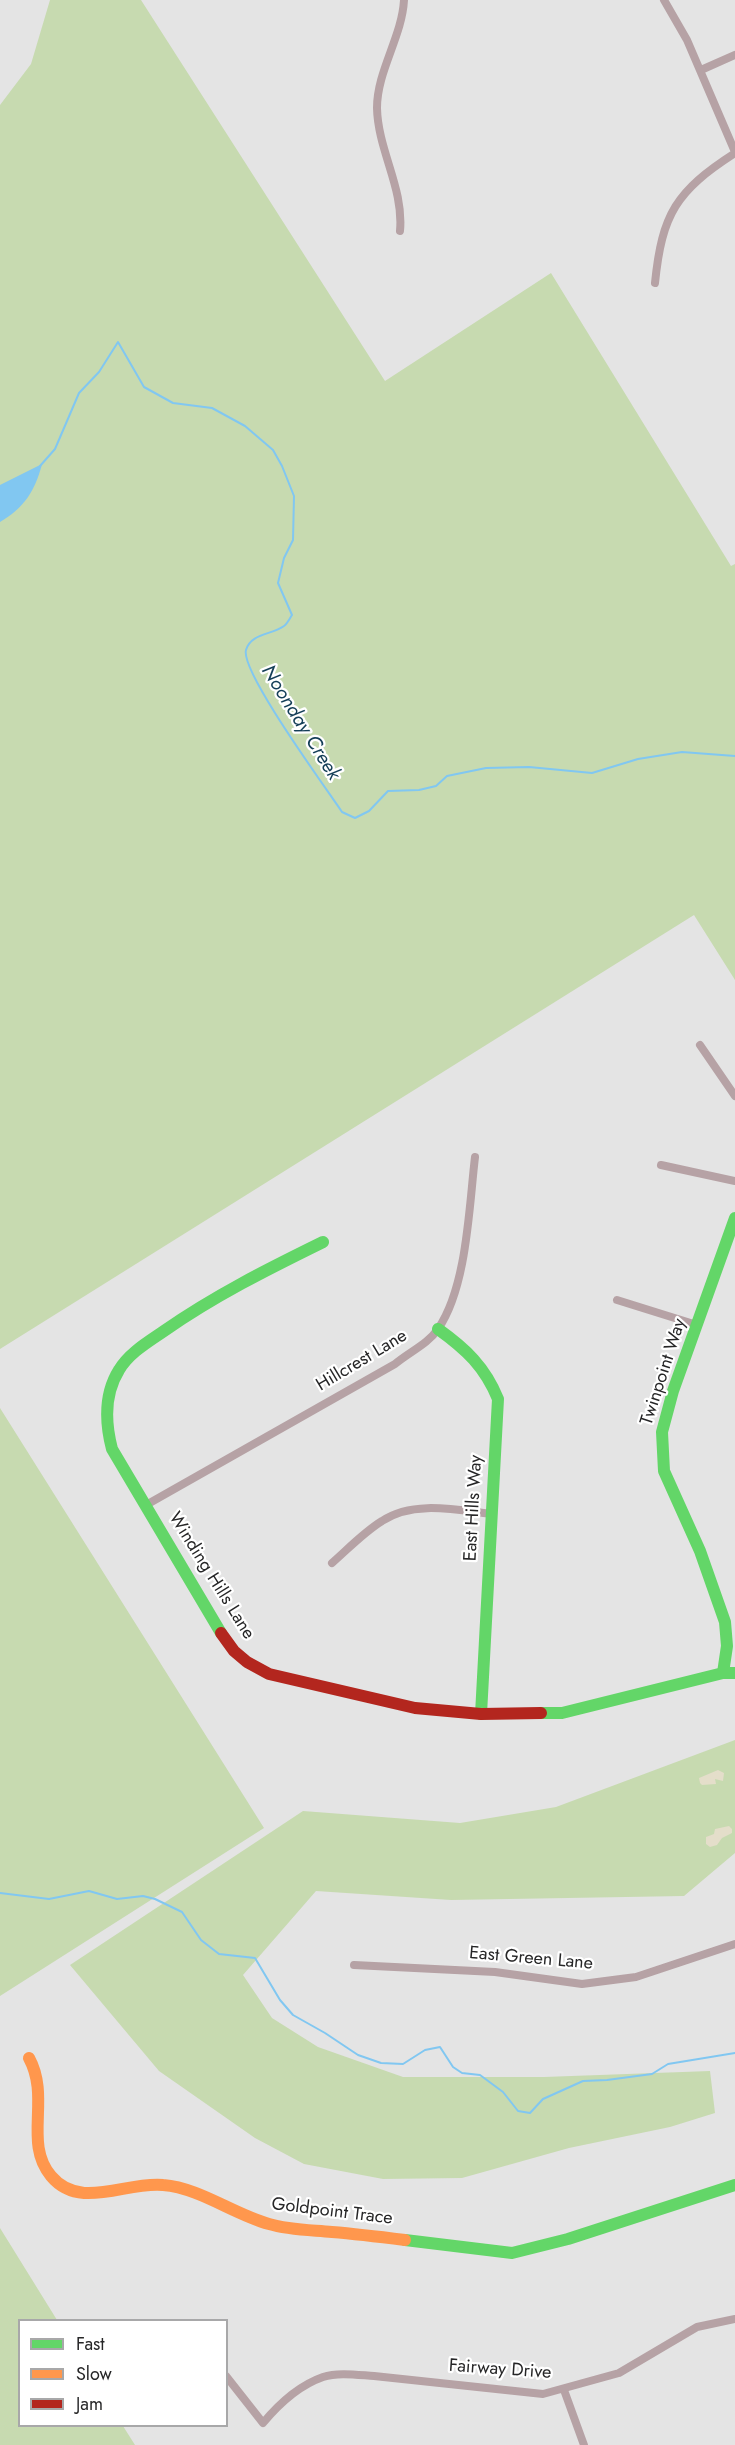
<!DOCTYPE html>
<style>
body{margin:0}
#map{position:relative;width:735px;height:2445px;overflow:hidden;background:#e4e4e4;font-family:Jost,sans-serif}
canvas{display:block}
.legend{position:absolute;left:18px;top:2319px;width:210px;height:108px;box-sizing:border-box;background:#fff;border:2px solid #a8a8a9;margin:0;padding:8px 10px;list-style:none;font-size:18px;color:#262627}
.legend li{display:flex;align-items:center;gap:12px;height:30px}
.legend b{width:30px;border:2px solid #a8a8a9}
</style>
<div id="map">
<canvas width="735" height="2445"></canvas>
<ul class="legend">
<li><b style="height:8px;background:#63d668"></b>Fast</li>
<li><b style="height:8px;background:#ff974d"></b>Slow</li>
<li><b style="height:8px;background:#b3261e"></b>Jam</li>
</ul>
</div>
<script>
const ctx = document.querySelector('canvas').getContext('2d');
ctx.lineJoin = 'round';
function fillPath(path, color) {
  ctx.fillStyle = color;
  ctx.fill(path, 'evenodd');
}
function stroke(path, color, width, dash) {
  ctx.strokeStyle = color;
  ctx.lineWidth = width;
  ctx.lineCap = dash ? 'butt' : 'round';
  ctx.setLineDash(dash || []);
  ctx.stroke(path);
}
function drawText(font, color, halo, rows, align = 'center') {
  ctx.font = font + ' Jost,sans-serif';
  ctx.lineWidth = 4.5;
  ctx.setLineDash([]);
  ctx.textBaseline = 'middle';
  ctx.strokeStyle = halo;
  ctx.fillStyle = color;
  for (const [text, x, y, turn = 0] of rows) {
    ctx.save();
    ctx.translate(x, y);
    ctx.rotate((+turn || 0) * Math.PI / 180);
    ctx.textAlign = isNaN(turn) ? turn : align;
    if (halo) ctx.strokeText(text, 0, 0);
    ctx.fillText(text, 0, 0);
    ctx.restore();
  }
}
const green = new Path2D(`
 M50,0H141L385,381L551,273L731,566L735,564V980L694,915L0,1349V105L31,64Z
 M0,1408L264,1828L0,1996Z
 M735,1740V1853L684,1896L451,1900L316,1891L243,1975L272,2018L318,2047L403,2077H544L710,2071L715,2113L670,2127L569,2148L462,2178L383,2179L304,2164L255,2138L159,2071L70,1965L303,1811L460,1823L556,1807Z
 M0,2228L57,2320H20V2426H123L135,2445H0Z`);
const sand = new Path2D(`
 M718,1770L724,1773L723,1781L715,1779L716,1784L702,1785L700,1783L699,1778Z
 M729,1826L732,1829V1833L722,1838L717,1845L710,1847L706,1844V1837L714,1834L715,1829Z`);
const water = new Path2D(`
 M42,464C35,491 24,508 0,522V485Z`);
const stream = new Path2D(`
 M40,466L55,449L79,393L99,372L118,342L144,387L173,403L212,408L245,426L273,450L282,466L294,496L293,540L284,558L278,583L292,615C290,618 287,624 284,626C272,635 251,633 246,650C240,671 326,788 342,812L355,818L369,811L388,791L419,790L436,786L447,776L486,768L529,767L592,773L638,759L682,752L735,756
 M0,1893L49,1899L89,1891L117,1899L143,1896L155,1899L182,1912L201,1940L219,1954L255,1958L280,2000L293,2015L325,2033L358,2055L381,2063L403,2064L425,2050L440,2047L453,2067L462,2073L480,2075L503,2092L518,2111L530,2113L543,2099L583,2081L607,2080L652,2074L668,2064L735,2053`);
const street = new Path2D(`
 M664,0L687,40L735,152
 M701,70L735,55
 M400,231C404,188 378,151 377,108C377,71 402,37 404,0
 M655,283C662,214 676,191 735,153
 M700,1045L735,1096
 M661,1165L735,1181
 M617,1300L697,1325
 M146,1505L395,1364C409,1352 428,1344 438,1329C467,1287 469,1207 475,1157
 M332,1563C348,1549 364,1532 382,1521C413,1500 457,1510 492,1514
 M354,1965L495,1972L582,1984L636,1977L735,1944
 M226,2376L263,2423C278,2405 300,2385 323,2377C338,2372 358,2375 374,2376L543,2394L619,2373L697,2327L735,2319
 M564,2390L584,2445`);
const fast = new Path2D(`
 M438,1329C466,1349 485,1367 498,1399L481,1714
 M221,1633L112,1449C105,1422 104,1394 119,1370C129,1353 148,1342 164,1331C214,1296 268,1269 323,1242
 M723,1673L727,1646L725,1622L700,1551L664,1471L662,1432L673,1391L735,1218
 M541,1713H562L723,1673H735
 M405,2240L512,2253L568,2239L735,2185`);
const slow = new Path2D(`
 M29,2058C51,2098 23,2143 51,2176C80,2211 126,2181 163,2185C200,2188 233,2214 269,2224C289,2230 311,2230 332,2232C356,2234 381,2237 405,2240`);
const jam = new Path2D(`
 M221,1633L234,1651L247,1662L269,1674L415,1708L481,1714L541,1713`);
const streetNames = [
 ["Hillcrest Lane",362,1361,-31],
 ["Twinpoint Way",664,1372,-72],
 ["East Hills Way",474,1508,-87],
 ["Winding Hills Lane",211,1576,58],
 ["East Green Lane",531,1959,5],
 ["Goldpoint Trace",332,2212,7],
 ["Fairway Drive",500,2370,4]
];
const waterNames = [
 ["Noonday Creek",300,723,58]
];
fillPath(green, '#c7dab0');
fillPath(sand, '#e4deca');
fillPath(water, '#81c7f1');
stroke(stream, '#81c7f1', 2);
stroke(street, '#b6a2a5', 8);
stroke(fast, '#63d668', 12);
stroke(slow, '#ff974d', 12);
stroke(jam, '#b3261e', 12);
drawText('18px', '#262627', '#fff', streetNames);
drawText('italic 20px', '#143e57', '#fff', waterNames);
</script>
